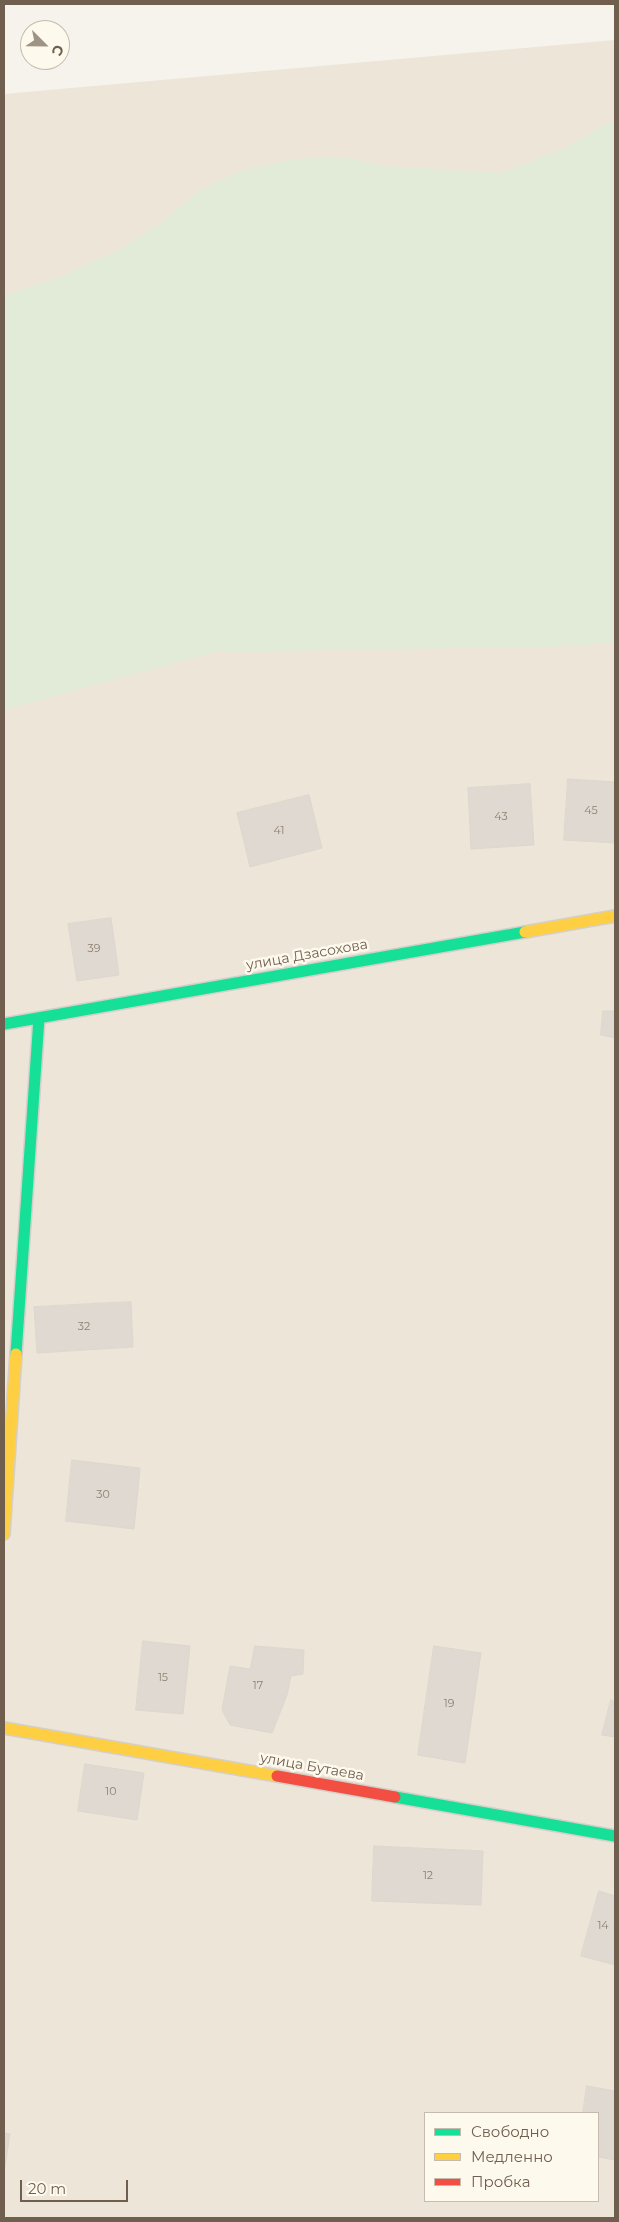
<!DOCTYPE html>
<meta charset="utf-8">
<style>
body{margin:0}
#map{position:relative;width:619px;height:2222px;overflow:hidden;background:#f5f3eb;font-family:Montserrat,sans-serif}
canvas{display:block}
.frame{position:absolute;inset:0;border:5px solid #705f4f;pointer-events:none}
.legend{position:absolute;left:424px;top:2112px;width:175px;height:90px;box-sizing:border-box;background:#fdf9ed;border:1px solid #c5bbae;margin:0;padding:6px 9px;list-style:none;font-size:15px;color:#705f4f}
.legend li{display:flex;align-items:center;gap:10px;height:25px}
.legend b{width:25px;border:1px solid #c5bbae}
.north{position:absolute;left:20px;top:20px;width:50px;height:50px;box-sizing:border-box;background:#fdf9ed;border:1px solid #c5bbae;border-radius:50%;rotate:113deg;font-size:14px;font-weight:700;line-height:20px;text-align:center;color:#705f4f}
.north::after{content:'';display:block;margin:auto;width:18px;height:22px;background:#9f9386;clip-path:polygon(50% 0,100% 100%,50% 72%,0 100%)}
.scale{position:absolute;left:20px;top:2180px;width:108px;height:22px;box-sizing:border-box;border:2px solid #705f4f;border-top:0;padding-left:6px;font-size:15px;line-height:18px;white-space:nowrap;color:#705f4f;-webkit-text-stroke:4px #fdf9ed;paint-order:stroke}
</style>
<div id="map">
<canvas width="619" height="2222"></canvas>
<div class="frame"></div>
<ul class="legend">
<li><b style="height:6px;background:#16e098"></b>Свободно</li>
<li><b style="height:6px;background:#ffcf43"></b>Медленно</li>
<li><b style="height:6px;background:#f24e42"></b>Пробка</li>
</ul>
<div class="north">С</div>
<div class="scale">20 m</div>
</div>
<script>
const ctx = document.querySelector('canvas').getContext('2d');
ctx.lineJoin = 'round';
function fillPath(path, color) {
  ctx.fillStyle = color;
  ctx.fill(path, 'evenodd');
}
function stroke(path, color, width, dash) {
  ctx.strokeStyle = color;
  ctx.lineWidth = width;
  ctx.lineCap = dash ? 'butt' : 'round';
  ctx.setLineDash(dash || []);
  ctx.stroke(path);
}
function drawText(font, color, halo, rows, align = 'center') {
  ctx.font = font + ' Montserrat,sans-serif';
  ctx.lineWidth = 5;
  ctx.setLineDash([]);
  ctx.textBaseline = 'middle';
  ctx.strokeStyle = halo;
  ctx.fillStyle = color;
  for (const [text, x, y, turn = 0] of rows) {
    ctx.save();
    ctx.translate(x, y);
    ctx.rotate((+turn || 0) * Math.PI / 180);
    ctx.textAlign = isNaN(turn) ? turn : align;
    if (halo) ctx.strokeText(text, 0, 0);
    ctx.fillText(text, 0, 0);
    ctx.restore();
  }
}
const residential = new Path2D(`
 M615,40V2218H4V94ZM425,2113H598V2201H425Z`);
const green = new Path2D(`
 M615,119V641L579,646L214,652L4,710V295L58,278L120,249L162,222L198,191L242,170L293,159L343,157L385,166L502,173L567,147Z`);
const building = new Path2D(`
 M568,779L615,782V843L564,840Z
 M530,784L534,845L471,849L468,788Z
 M309,795L322,848L250,867L237,813Z
 M111,918L119,975L77,981L68,924Z
 M603,1011H615V1038L601,1035Z
 M131,1302L133,1347L37,1353L34,1307Z
 M72,1460L140,1468L134,1529L66,1521Z
 M143,1641L190,1646L183,1714L136,1710Z
 M255,1646L304,1650L303,1674L291,1676L287,1695L272,1733L230,1725L222,1710L230,1666L250,1669Z
 M434,1646L481,1653L465,1763L418,1755Z
 M611,1700L615,1702V1737L602,1735Z
 M85,1764L144,1773L137,1820L78,1811Z
 M374,1846L483,1851L481,1905L372,1901Z
 M599,1891L615,1896V1965L581,1956Z
 M587,2086L615,2091V2160L598,2157V2113H583Z
 M4,2133L10,2134L4,2173Z`);
const fast = new Path2D(`
 M4,1024L525,932
 M16,1354L39,1018
 M395,1797L615,1836`);
const slow = new Path2D(`
 M525,932L615,916
 M4,1534L16,1354
 M4,1728L277,1776`);
const jam = new Path2D(`
 M277,1776L395,1797`);
const numberNames = [
 ["45",591,811],
 ["43",501,817],
 ["41",279,831],
 ["39",94,949],
 ["32",84,1327],
 ["30",103,1495],
 ["15",163,1678],
 ["17",258,1686],
 ["19",449,1704],
 ["10",111,1792],
 ["12",428,1876],
 ["14",603,1926]
];
const streetNames = [
 ["улица Дзасохова",307,955,-10],
 ["улица Бутаева",312,1767,10]
];
fillPath(residential, '#ece5d8');
fillPath(green, '#e1ebd7');
fillPath(building, '#dfd9d1');
stroke(building, '#ddd8ce', 1);
stroke(fast, '#d4cfc8', 14);
stroke(slow, '#d4cfc8', 14);
stroke(jam, '#d4cfc8', 14);
stroke(fast, '#16e098', 11);
stroke(slow, '#ffcf43', 11);
stroke(jam, '#f24e42', 11);
drawText('11px', '#8e8072', null, numberNames);
drawText('14px', '#705f4f', '#fdf9ed', streetNames);
</script>
